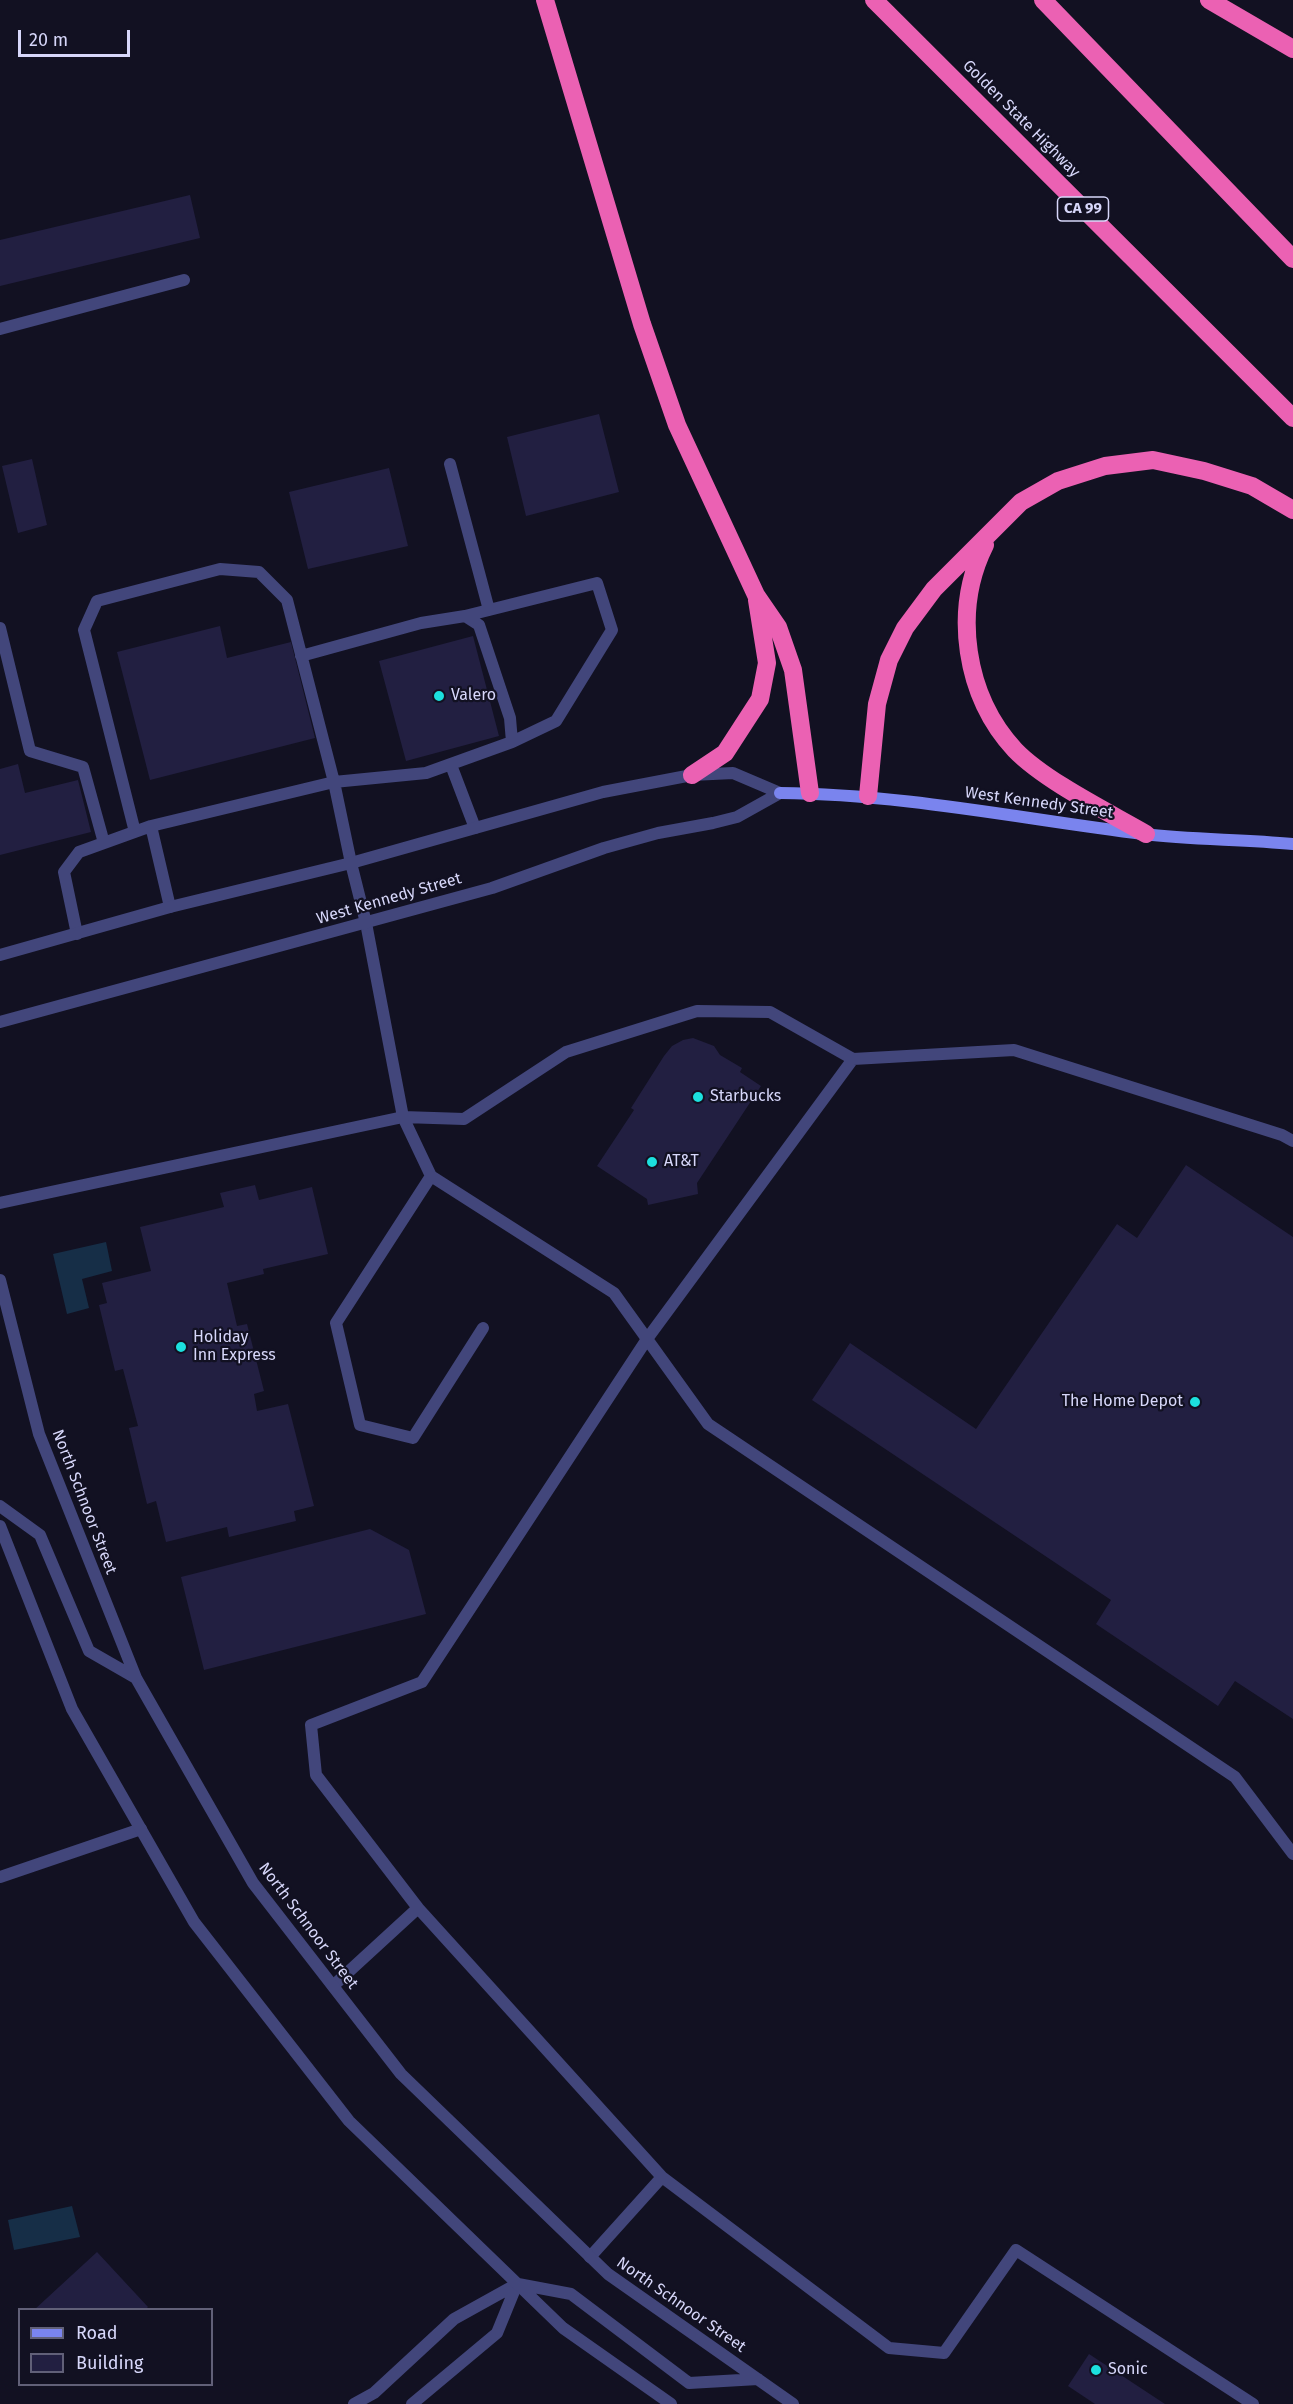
<!DOCTYPE html>
<style>
body{margin:0}
#map{position:relative;width:1293px;height:2404px;overflow:hidden;background:#121122;font-family:"Fira Sans",sans-serif}
canvas{display:block}
.legend{position:absolute;left:18px;top:2308px;width:195px;height:78px;box-sizing:border-box;background:#121122;border:2px solid #616078;margin:0;padding:8px 10px;list-style:none;font-size:18px;color:#d7d7fa}
.legend li{display:flex;align-items:center;gap:12px;height:30px}
.legend b{width:30px;border:2px solid #616078}
.scale{position:absolute;left:18px;top:30px;width:112px;height:27px;box-sizing:border-box;border:3px solid #d7d7fa;border-top:0;padding-left:8px;font-size:18px;line-height:21px;white-space:nowrap;color:#d7d7fa;-webkit-text-stroke:4px #121122;paint-order:stroke}
</style>
<div id="map">
<canvas width="1293" height="2404"></canvas>
<ul class="legend">
<li><b style="height:8px;background:#7a84ee"></b>Road</li>
<li><b style="height:16px;background:#221f41"></b>Building</li>
</ul>
<div class="scale">20 m</div>
</div>
<script>
const ctx = document.querySelector('canvas').getContext('2d');
ctx.lineJoin = 'round';
function fillPath(path, color) {
  ctx.fillStyle = color;
  ctx.fill(path, 'evenodd');
}
function stroke(path, color, width, dash) {
  ctx.strokeStyle = color;
  ctx.lineWidth = width;
  ctx.lineCap = dash ? 'butt' : 'round';
  ctx.setLineDash(dash || []);
  ctx.stroke(path);
}
function drawText(font, color, halo, rows, align = 'center') {
  ctx.font = font + ' "Fira Sans",sans-serif';
  ctx.lineWidth = 4.5;
  ctx.setLineDash([]);
  ctx.textBaseline = 'middle';
  ctx.strokeStyle = halo;
  ctx.fillStyle = color;
  for (const [text, x, y, turn = 0] of rows) {
    ctx.save();
    ctx.translate(x, y);
    ctx.rotate((+turn || 0) * Math.PI / 180);
    ctx.textAlign = isNaN(turn) ? turn : align;
    if (halo) ctx.strokeText(text, 0, 0);
    ctx.fillText(text, 0, 0);
    ctx.restore();
  }
}
const water = new Path2D(`
 M106,1242L112,1271L82,1279L89,1308L67,1314L53,1254Z
 M72,2206L80,2237L14,2250L8,2220Z`);
const building = new Path2D(`
 M190,195L200,238L0,286V240Z
 M599,414L619,492L526,516L507,437Z
 M32,459L47,525L18,533L2,466Z
 M389,468L408,546L308,569L289,492Z
 M220,626L227,658L291,642L315,738L150,780L117,652Z
 M473,636L499,736L406,761L379,661Z
 M18,764L25,793L78,780L91,832L0,855V769Z
 M693,1038L714,1046L720,1055L742,1068L740,1072L761,1086L697,1183L698,1194L648,1205L647,1199L597,1166L634,1110L631,1108L664,1056L672,1046L683,1040Z
 M1186,1165L1293,1237V1719L1235,1681L1218,1706L1096,1624L1111,1600L812,1400L850,1343L976,1429L1117,1224L1137,1238Z
 M255,1185L259,1200L312,1187L328,1254L263,1269L264,1274L227,1283L237,1326L247,1324L264,1391L254,1394L257,1411L288,1404L314,1506L294,1511L296,1521L229,1537L227,1527L166,1542L156,1501L147,1504L129,1428L138,1426L123,1369L115,1371L99,1305L107,1303L102,1283L151,1271L140,1227L224,1207L220,1193Z
 M370,1529L409,1550L426,1614L204,1670L181,1577Z
 M97,2252L148,2307L145,2310H34Z
 M1089,2354L1165,2404H1095L1068,2386Z`);
const service = new Path2D(`
 M0,329L184,280
 M450,464L489,610
 M465,616L597,583L612,630L556,721L512,742
 M0,628L30,751L83,767L104,843
 M451,765L475,828
 M151,826L170,907
 M135,832L84,630L97,601L220,569L259,572L287,600L334,782L351,863
 M366,923L403,1117L431,1176L614,1293L708,1424L1235,1777L1293,1854
 M77,934L64,872L79,852L151,826L334,782L426,773L512,742L510,718L479,625L465,616L421,623L301,656
 M431,1176L336,1323L360,1425L413,1438L483,1328
 M0,1203L403,1117L464,1119L566,1052L697,1011L770,1012L853,1059
 M0,1877L141,1829
 M418,1908L662,2177L590,2257
 M333,1986L418,1908L316,1775L311,1725L422,1682L647,1339L853,1059L1014,1050L1282,1135L1293,1141
 M662,2177L889,2348L944,2353L1016,2250L1253,2404
 M354,2404L374,2393L454,2319L517,2284
 M412,2404L497,2333L517,2284`);
const tertiary = new Path2D(`
 M351,863L366,923
 M0,955L170,907L351,863L603,792L692,775L733,773L780,793
 M0,1022L492,888L604,848L658,833L713,823L737,817L780,793
 M0,1280L39,1434L136,1678L253,1883L401,2074L608,2274L793,2404
 M0,1506L40,1535L89,1651L136,1678
 M0,1526L72,1709L194,1922L349,2121L563,2328L671,2404
 M518,2284L571,2294L689,2383L758,2379`);
const secondary = new Path2D(`
 M780,793C902,794 1022,819 1143,834C1192,840 1243,839 1293,844`);
const motorway = new Path2D(`
 M545,0L642,324L677,425L756,595L778,627L793,670L810,793
 M874,0L1293,418
 M1043,0L1293,259
 M1209,0L1293,49
 M985,545C952,611 965,696 1015,750C1045,781 1108,812 1146,834
 M692,775L725,753L760,699L767,663L757,600
 M868,796L877,704L889,660L905,628L934,589L1021,502L1058,481L1105,466L1153,460L1204,471L1252,486L1293,510`);
const markers = [
 [439,696,6,"#1ce0de"],
 [698,1097,6,"#1ce0de"],
 [652,1162,6,"#1ce0de"],
 [181,1347,6,"#1ce0de"],
 [1195,1402,6,"#1ce0de"],
 [1096,2370,6,"#1ce0de"]
];
const shields = [
 [1083,209,51]
];
const shieldNames = [
 ["CA 99",1083,209]
];
const streetNames = [
 ["Golden State Highway",1021,119,45],
 ["West Kennedy Street",1039,803,8],
 ["West Kennedy Street",389,899,-16],
 ["North Schnoor Street",84,1502,69],
 ["North Schnoor Street",308,1926,53],
 ["North Schnoor Street",681,2305,35]
];
const poiNames = [
 ["Valero",451,696],
 ["Starbucks",710,1097],
 ["AT&T",664,1162],
 ["Holiday",193,1338],
 ["Inn Express",193,1356],
 ["The Home Depot",1183,1402,"right"],
 ["Sonic",1108,2370]
];
fillPath(water, '#162e47');
fillPath(building, '#221f41');
stroke(service, '#42467b', 12);
stroke(tertiary, '#42467b', 12);
stroke(secondary, '#7a84ee', 12);
stroke(motorway, '#eb61b3', 18);
for (const [x, y, r, color] of markers) {
  const dot = new Path2D();
  dot.arc(x, y, r, 0, 2 * Math.PI);
  ctx.fillStyle = color;
  ctx.fill(dot);
  stroke(dot, '#121122', 2);
}
for (const [x, y, w] of shields) {
  const box = new Path2D();
  box.roundRect(x - w / 2, y - 12, w, 24, 4.5);
  ctx.fillStyle = '#121122';
  ctx.fill(box);
  stroke(box, '#d7d7fa', 1.5);
}
drawText('bold 15px', '#d7d7fa', null, shieldNames);
drawText('16px', '#d7d7fa', '#121122', streetNames);
drawText('16px', '#d7d7fa', '#121122', poiNames, 'left');
</script>
